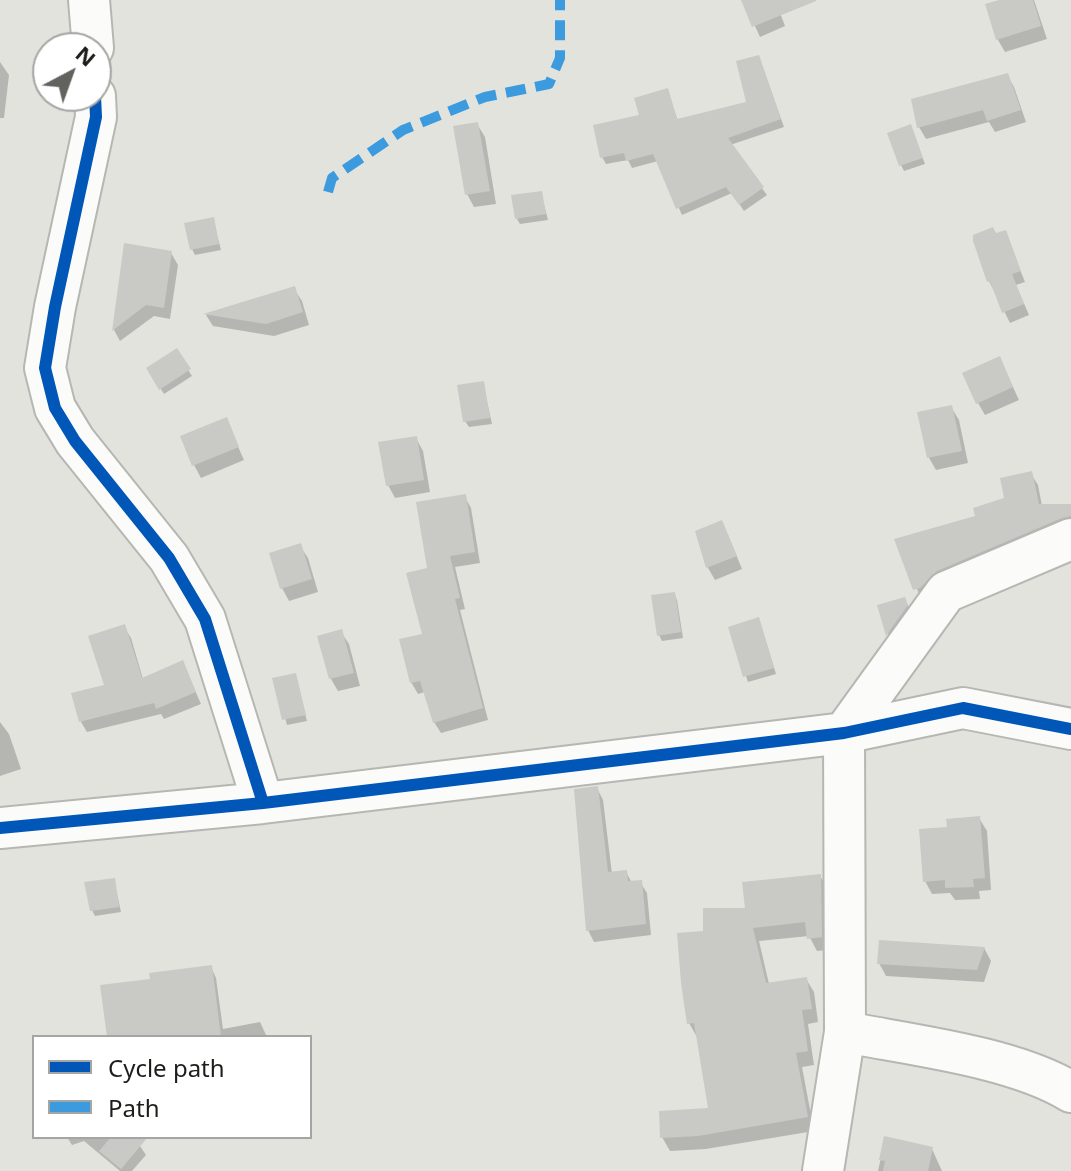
<!DOCTYPE html>
<style>
body{margin:0}
#map{position:relative;width:1071px;height:1171px;overflow:hidden;background:#e3e3de;font-family:"Noto Sans",sans-serif}
canvas{display:block}
.legend{position:absolute;left:32px;top:1035px;width:280px;height:104px;box-sizing:border-box;background:#fff;border:2px solid #a5a5a3;margin:0;padding:10px 14px;list-style:none;font-size:24px;color:#1d1d1a}
.legend li{display:flex;align-items:center;gap:16px;height:40px}
.legend b{width:40px;border:2px solid #a5a5a3}
.north{position:absolute;left:32px;top:32px;width:80px;height:80px;box-sizing:border-box;background:#fff;border:2px solid #a5a5a3;border-radius:50%;rotate:41deg;font-size:22px;font-weight:700;line-height:32px;text-align:center;color:#1d1d1a}
.north::after{content:'';display:block;margin:auto;width:28px;height:36px;background:#62625f;clip-path:polygon(50% 0,100% 100%,50% 72%,0 100%)}
</style>
<div id="map">
<canvas width="1071" height="1171"></canvas>
<ul class="legend">
<li><b style="height:10px;background:#0057b8"></b>Cycle path</li>
<li><b style="height:10px;background:#3c9bdf"></b>Path</li>
</ul>
<div class="north">N</div>
</div>
<script>
const ctx = document.querySelector('canvas').getContext('2d');
ctx.lineJoin = 'round';
function fillPath(path, color) {
  ctx.fillStyle = color;
  ctx.fill(path, 'evenodd');
}
function stroke(path, color, width, dash) {
  ctx.strokeStyle = color;
  ctx.lineWidth = width;
  ctx.lineCap = dash ? 'butt' : 'round';
  ctx.setLineDash(dash || []);
  ctx.stroke(path);
}
const shadow = new Path2D(`
 M743,0H783L780,13L785,26L760,37Z
 M1007,0H1034L1047,39L1005,52L998,40L988,5Z
 M0,62L9,75L4,118H0Z
 M762,65L784,127L730,145L767,195L744,211L732,193L682,215L658,161L632,168L628,160L606,164L602,157L667,90L678,121L748,103Z
 M1007,75L1014,87L1026,122L995,132L989,122L926,139L919,127Z
 M477,124L485,137L496,204L474,207L467,194Z
 M913,132L925,164L904,171L901,165Z
 M541,193L548,220L520,224L517,219Z
 M213,219L221,250L195,255L192,249Z
 M1005,232L1025,282L1016,285L1029,315L1010,323L989,281L996,236Z
 M126,246L171,253L178,265L170,319L154,316L120,341L114,330Z
 M294,289L302,301L309,325L274,336L213,326L206,315Z
 M176,350L192,376L164,394L148,369Z
 M1006,372L1019,400L985,415L978,403Z
 M483,383L492,424L469,427L465,421Z
 M951,407L959,420L968,463L936,470L929,458Z
 M226,420L244,460L201,478L194,465Z
 M416,438L423,451L430,492L395,498L388,485Z
 M1031,474L1038,485L1042,506H1071V529L922,601L897,540L978,517L1006,499Z
 M465,497L471,508L480,563L455,567L465,609L460,610L488,720L441,733L434,722L425,692L418,694L411,682L424,636L429,569Z
 M697,532L728,535L742,569L715,580L708,568Z
 M300,546L308,558L318,592L289,601L282,588Z
 M674,594L677,600L683,638L662,641L659,635Z
 M908,605L910,612L890,639L879,606Z
 M761,625L776,674L748,682L730,628Z
 M124,627L131,638L143,679L183,663L201,704L164,719L161,714L87,732L81,722L107,686Z
 M341,632L349,644L360,686L338,691L331,679Z
 M295,675L307,721L287,725L275,680Z
 M0,722L9,734L21,769L0,776Z
 M597,788L603,800L612,874L626,872L632,883L640,882L647,893L651,935L594,942L588,930Z
 M979,818L987,831L991,890L979,891L980,899L955,900L950,893L932,894L925,881L949,829Z
 M820,876L828,889V950L817,951L809,936L759,941L769,984L806,979L814,992L818,1022L808,1024L814,1065L802,1067L814,1131L706,1149L670,1151L662,1137L710,1110L697,1037L689,1023L705,933L748,910Z
 M114,880L121,912L95,916L92,910Z
 M984,948L991,961L984,982L886,976L879,963Z
 M211,967L216,978L223,1029L260,1022L267,1037H109L152,980Z
 M67,1137H130L140,1146L146,1155L132,1171H120L84,1141L72,1145Z
 M885,1139L932,1149L942,1171H878Z`);
const building = new Path2D(`
 M741,0H816V1L752,27Z
 M999,0H1033L1041,26L996,40L985,4Z
 M759,55L781,119L728,138L764,187L739,205L726,187L676,209L653,154L626,161L624,153L600,158L593,125L639,115L634,98L668,88L677,119L746,102L736,61Z
 M1008,73L1021,110L987,121L983,110L917,128L911,99Z
 M478,122L490,191L465,195L453,126Z
 M911,124L923,158L899,166L887,133Z
 M542,191L546,214L515,219L511,195Z
 M214,217L219,244L190,250L184,223Z
 M993,227L996,233L1006,230L1021,271L1012,274L1024,304L1002,313L990,281L987,282L973,241V235Z
 M124,243L172,251L164,308L146,305L112,331Z
 M295,286L303,312L266,324L203,314Z
 M177,348L191,369L159,390L146,368Z
 M1000,356L1013,387L976,404L962,373Z
 M484,381L490,418L463,422L457,385Z
 M952,405L962,451L927,458L917,412Z
 M227,417L239,447L192,466L180,436Z
 M417,436L424,480L386,486L378,442Z
 M1032,471L1039,504H1071V516L1062,518L937,571L920,588L913,590L894,539L975,516L973,508L1004,498L1000,478Z
 M466,494L475,552L450,556L460,598L455,599L483,708L433,723L420,681L410,683L399,639L422,634L406,573L427,568L416,502Z
 M722,520L737,556L706,568L695,531Z
 M301,543L312,579L280,589L269,553Z
 M675,592L681,632L657,636L651,595Z
 M905,597L908,605L886,636L877,605Z
 M759,617L774,668L743,677L728,627Z
 M125,624L142,678L183,660L196,692L156,709L154,703L79,722L71,693L104,685L88,636Z
 M342,629L354,673L329,679L317,636Z
 M296,673L306,715L282,720L272,678Z
 M598,786L608,872L627,870L628,881L642,880L646,924L586,931L574,789Z
 M980,816L985,878L973,879L974,887L945,888V880L923,882L919,829L947,827L946,819Z
 M821,874L822,937L807,939L805,922L753,928L766,983L807,977L812,1009L802,1010L808,1051L796,1053L808,1117L698,1136L660,1138L659,1111L708,1108L694,1023L687,1024L681,983L677,933L703,931V908H745L742,882Z
 M115,878L119,907L90,911L84,882Z
 M879,940L985,947L977,970L877,964Z
 M212,965L221,1037H107L100,985L150,979L149,973Z
 M884,1136L933,1147L928,1171H883L885,1161L879,1160Z
 M111,1137H148L121,1169L99,1151Z`);
const minor = new Path2D(`
 M89,0L93,48
 M95,96L96,117L55,307L45,368L55,408L75,441L169,558L205,619L263,803
 M0,828L263,803L844,733L963,708L1071,729
 M845,1032C912,1045 1014,1057 1071,1092
 M823,1171L845,1032L844,733L946,592L1071,539`);
const quiet = new Path2D(`
 M328,192L332,178L403,130L485,97L549,84L560,58V0`);
const cycleway = new Path2D(`
 M95,96L96,117L55,307L45,368L55,408L75,441L169,558L205,619L263,803
 M0,828L263,803L844,733L963,708L1071,729`);
fillPath(shadow, '#0003');
fillPath(building, '#c9c9c5');
stroke(minor, '#b6b6b2', 44);
stroke(minor, '#fbfbfa', 40);
stroke(quiet, '#3c9bdf', 10, [20, 10]);
stroke(cycleway, '#0057b8', 12);
</script>
